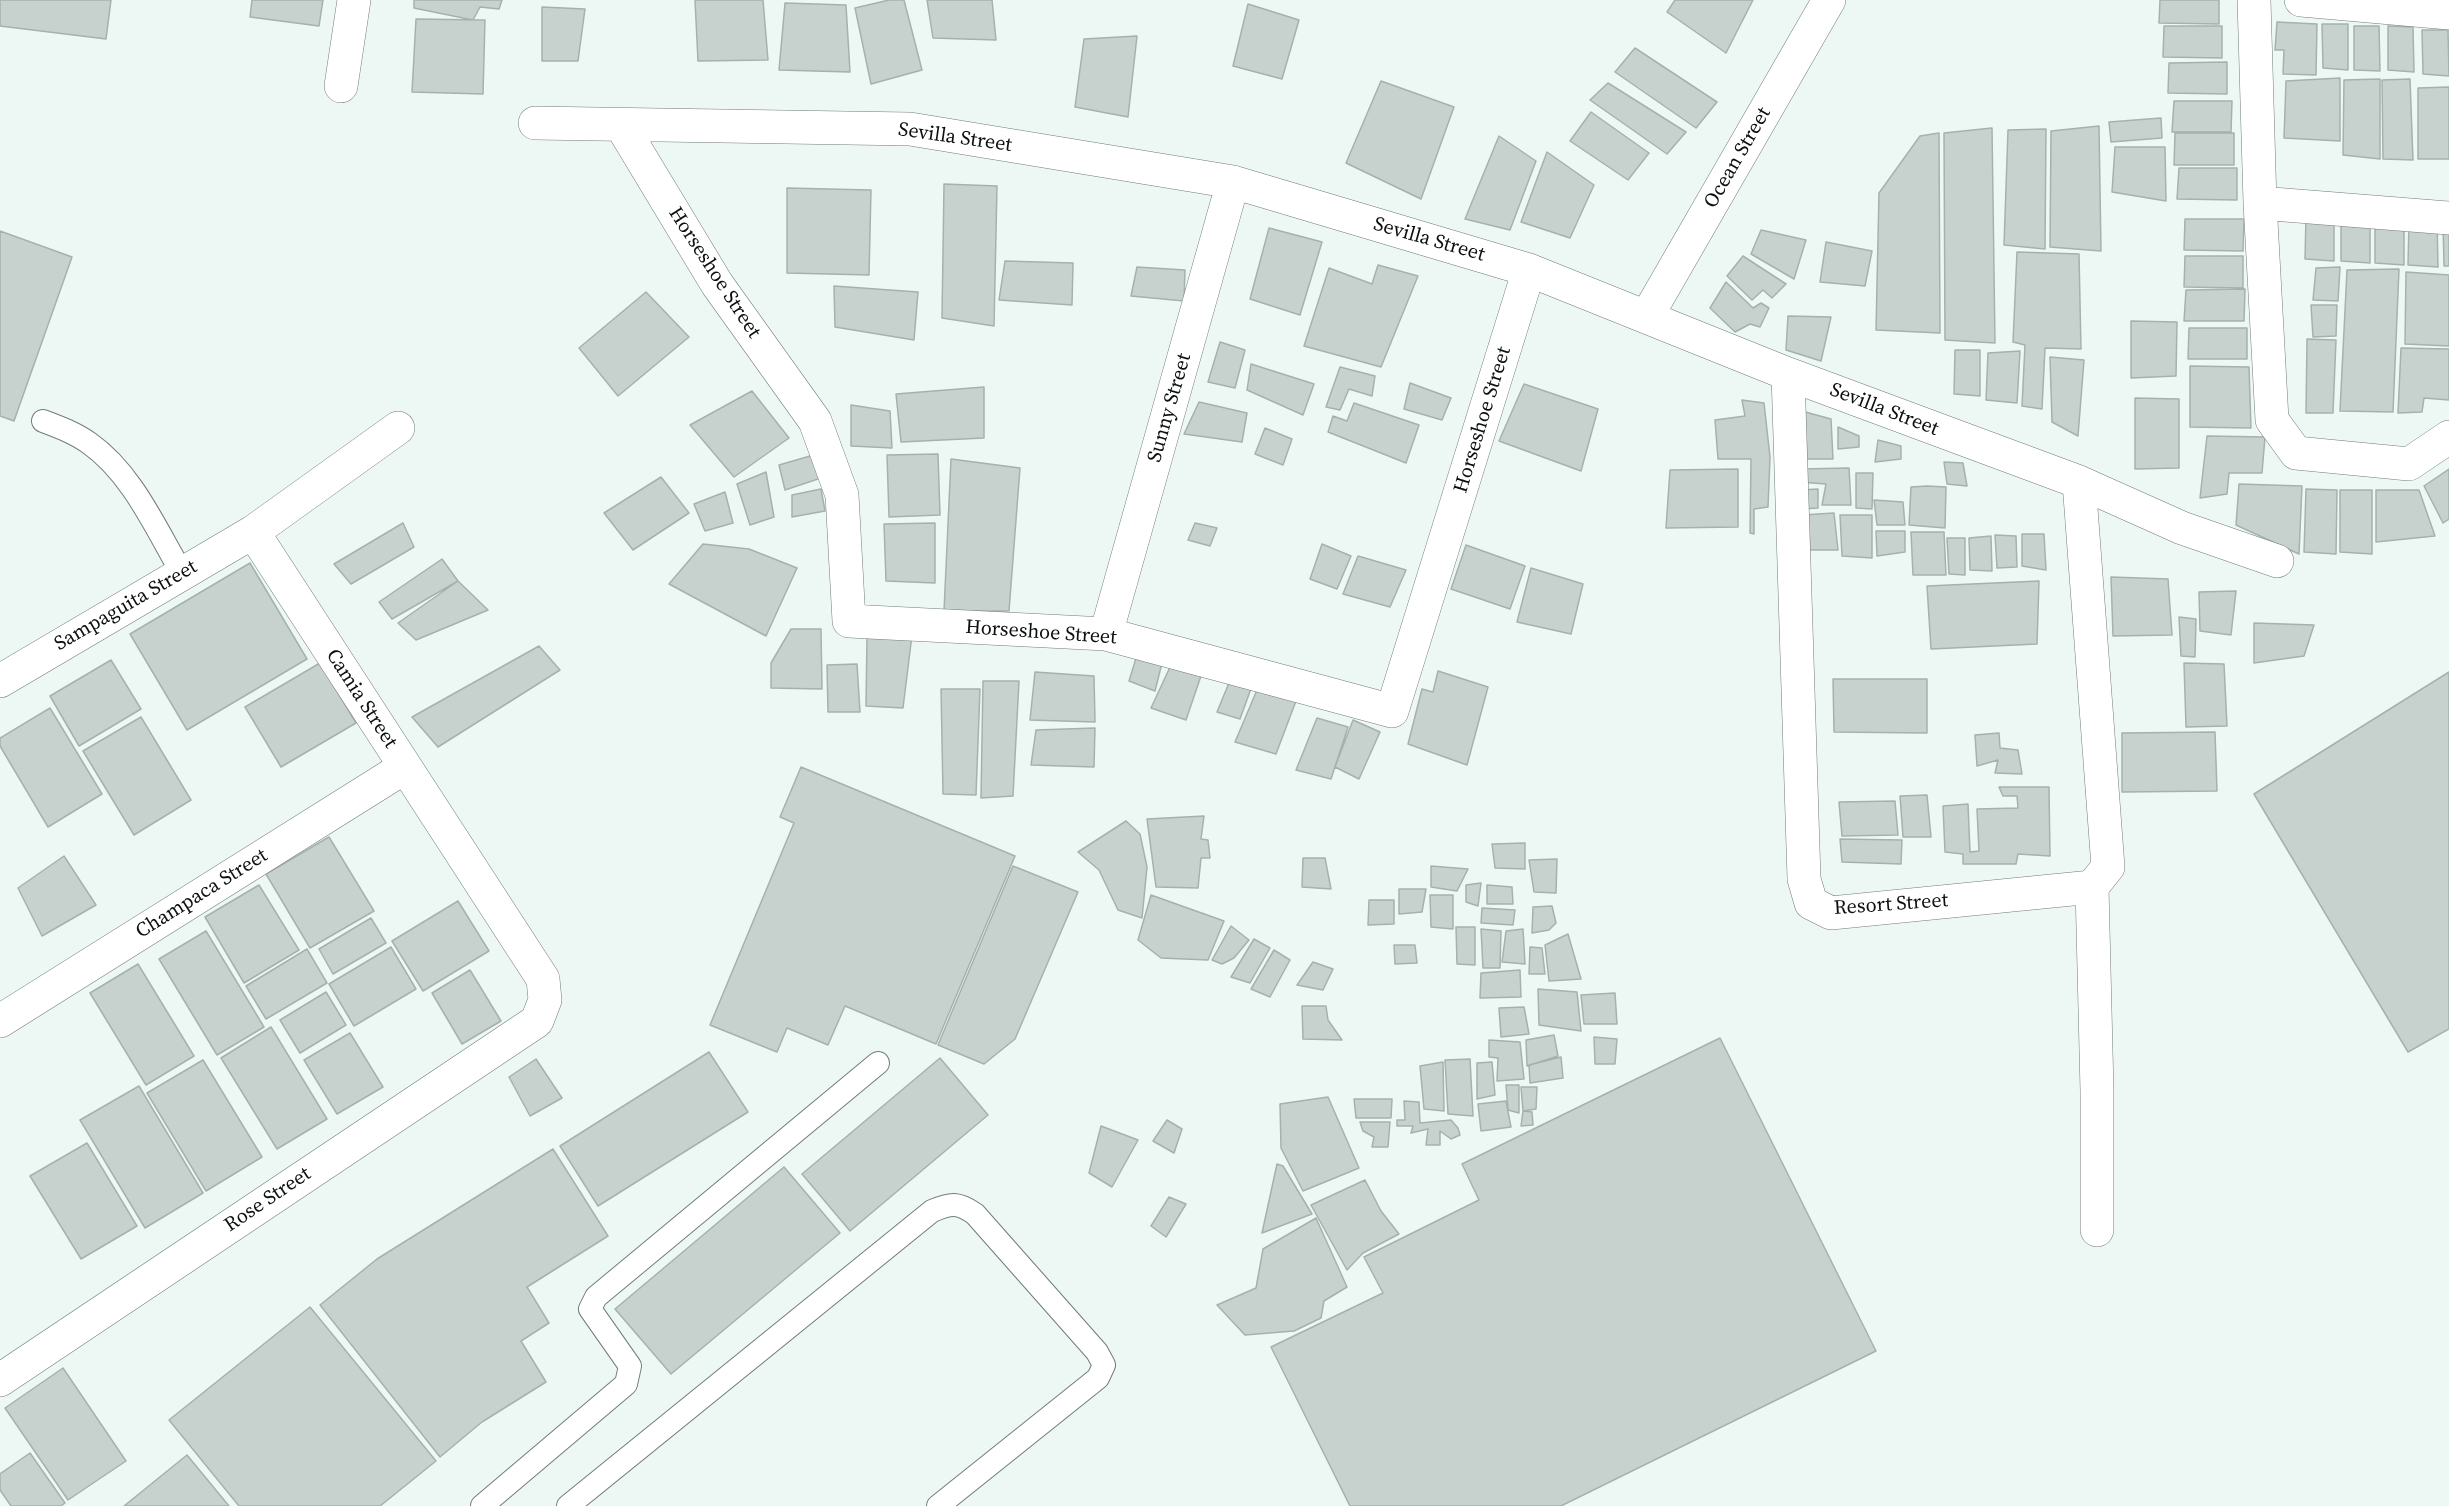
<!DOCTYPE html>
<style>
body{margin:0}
canvas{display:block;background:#edf8f5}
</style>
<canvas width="2449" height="1506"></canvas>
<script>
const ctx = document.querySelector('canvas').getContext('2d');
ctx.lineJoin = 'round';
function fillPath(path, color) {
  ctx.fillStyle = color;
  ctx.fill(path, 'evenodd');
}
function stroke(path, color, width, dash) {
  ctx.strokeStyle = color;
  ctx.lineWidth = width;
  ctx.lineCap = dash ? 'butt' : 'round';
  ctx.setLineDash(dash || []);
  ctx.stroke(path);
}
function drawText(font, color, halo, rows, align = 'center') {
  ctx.font = font + ' "Source Serif 4",serif';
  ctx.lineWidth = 4.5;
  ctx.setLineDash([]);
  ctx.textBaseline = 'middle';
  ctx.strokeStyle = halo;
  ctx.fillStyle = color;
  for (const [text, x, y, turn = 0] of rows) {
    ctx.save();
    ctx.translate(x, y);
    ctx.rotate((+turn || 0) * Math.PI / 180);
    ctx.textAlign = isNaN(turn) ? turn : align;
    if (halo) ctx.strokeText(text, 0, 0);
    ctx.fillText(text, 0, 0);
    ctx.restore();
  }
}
const building = new Path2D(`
 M0,0H111L106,39L0,26Z
 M252,0H323L319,26L250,17Z
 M414,0H502L499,9L480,7L473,20L414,8Z
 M695,0H763L768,60L698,61Z
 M889,0H904L922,70L871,84L855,8Z
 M927,0H992L996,40L933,38Z
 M1675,0H1753L1726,53L1667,12Z
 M2160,0H2219V24L2159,23Z
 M785,3L846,5L850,72L779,70Z
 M1248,4L1299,20L1282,79L1233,66Z
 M542,7L585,9L578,61H542Z
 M416,19L485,20L483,94L412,92Z
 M2277,22L2317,24L2316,75L2283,74L2284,50H2275Z
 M2322,24H2348V70L2323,68Z
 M2164,26H2222V58L2163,57Z
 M2354,26H2379L2380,71L2354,70Z
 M2388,26L2413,27L2414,72L2388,70Z
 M2422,30H2448L2449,76L2423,74Z
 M1137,36L1128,117L1075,107L1084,39Z
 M1635,48L1717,102L1696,128L1615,72Z
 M2227,62V94L2168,93L2169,63Z
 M2340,78V141L2284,138L2286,81Z
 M2380,79V159L2343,155L2344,80Z
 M2410,79L2413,160L2383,159L2382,80Z
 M1381,81L1454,107L1421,199L1346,163Z
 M1608,83L1686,132L1667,154L1590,100Z
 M2449,87V159H2418V88Z
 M2174,101H2232L2231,132H2172Z
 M1591,112L1649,153L1628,180L1570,141Z
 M2161,118L2162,138L2111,142L2109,122Z
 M2099,126L2101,251L2050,247L2051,131Z
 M1992,128L1995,343L1945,340L1944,133Z
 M2046,129L2045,249L2004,245L2008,130Z
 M1939,133L1940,333L1876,330L1879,193L1920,136Z
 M2175,133H2234V165H2174Z
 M1499,136L1536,161L1510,230L1465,219Z
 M2115,147H2165L2166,201L2112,192Z
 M1547,152L1594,185L1570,238L1521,222Z
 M2179,168H2237V200L2177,199Z
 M944,184L997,186L994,326L942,318Z
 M787,188L871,190L869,275L787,273Z
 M2334,215V261L2305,259L2306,216Z
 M2341,217H2370V263L2341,261Z
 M2185,219H2244L2243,251L2184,250Z
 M2375,219H2404V265L2375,263Z
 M2409,220H2437L2438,267L2408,265Z
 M2443,222L2449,223V266H2444Z
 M1269,228L1322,242L1300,315L1250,299Z
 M1761,230L1806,240L1794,279L1751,254Z
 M0,231L72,257L14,421L0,416Z
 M1826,242L1872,251L1865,286L1820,282Z
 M2017,252L2079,254L2081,349L2045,348L2042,409L2022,406L2025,345L2013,342Z
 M1743,256L1786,284L1772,298L1763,290L1752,300L1727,276Z
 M2185,256H2243V288L2184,287Z
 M1005,261L1073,263L1072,305L999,300Z
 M1378,265L1418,276L1381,367L1304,346L1329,268L1372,284Z
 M1137,267L1185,270L1184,301L1131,296Z
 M2340,267L2338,301L2313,300L2316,268Z
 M2399,269L2393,412L2340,411L2347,270Z
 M2406,272L2449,275V346L2405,344Z
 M1726,282L1753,308L1761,303L1769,308L1760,327L1750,324L1735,332L1710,308Z
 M834,286L918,292L914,340L835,327Z
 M2245,289L2244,321H2184L2186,290Z
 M646,292L689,337L618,396L579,348Z
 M2311,305H2337L2336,336L2313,337Z
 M1788,316L1831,317L1821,361L1786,350Z
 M2131,321L2177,322L2176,376L2131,378Z
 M2189,328H2247V359H2188Z
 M2307,339L2336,340L2333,413H2306Z
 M1220,342L1245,350L1235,388L1208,382Z
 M2401,348L2449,349V400L2424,398L2422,412L2398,413Z
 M1955,350H1980V396L1954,394Z
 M2020,351L2017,403L1986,400L1988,353Z
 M2050,357L2084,360L2078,436L2052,422Z
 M1251,364L1314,384L1303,415L1247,390Z
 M2190,366L2249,367L2251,428L2190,427Z
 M1340,367L1375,376L1372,396L1349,389L1340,410L1326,407Z
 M1410,383L1451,398L1442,420L1404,409Z
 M1524,384L1598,409L1581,471L1499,441Z
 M984,387V438L901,442L896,394Z
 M752,391L789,438L734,477L690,425Z
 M2135,398L2179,399V468L2135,469Z
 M1742,400L1764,403L1770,457L1768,507L1754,509V534L1750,533L1751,459H1718L1715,420L1745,416Z
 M1199,402L1247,413L1242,442L1184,434Z
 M1354,403L1419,425L1406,463L1328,432L1333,416L1347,421Z
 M851,405L890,411L892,448L851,446Z
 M1798,410L1831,419L1833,459H1802Z
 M1838,427L1859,436V447L1838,449Z
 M1265,428L1292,439L1283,465L1255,454Z
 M2207,436L2265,437L2262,473H2229L2227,494L2200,498Z
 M1878,440L1901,446V459L1875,462Z
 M817,454L821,478L785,490L779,465Z
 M938,454L940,515L889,517L887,455Z
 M951,459L1020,468L1009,611H944Z
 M1944,462L1963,463L1967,486L1947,484Z
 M1849,468L1851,505H1822L1826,484L1799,482V469Z
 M1738,469V527L1666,528L1670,470Z
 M2449,469V519L2443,523L2424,486Z
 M766,472L774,517L750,525L737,484Z
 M1856,473H1873L1872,509L1856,508Z
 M661,477L689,513L633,550L604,513Z
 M2239,484L2302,486L2299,554L2236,525Z
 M1927,486L1946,487L1945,528L1909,525L1911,487Z
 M821,489L825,511L792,517V495Z
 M1818,489V508L1802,509L1801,490Z
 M2306,489L2337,490L2336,554L2304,552Z
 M2340,490H2372V554L2340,552Z
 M2376,490H2419L2435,536L2376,542Z
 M725,492L733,523L705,531L694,504Z
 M1874,500L1903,502L1905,525H1877Z
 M1834,513L1838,550H1804L1802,515Z
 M1840,515H1872V558L1842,556Z
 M403,523L414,547L351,584L334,564Z
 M935,523V583L886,581L884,524Z
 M1195,523L1217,528L1210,546L1188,540Z
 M1876,531H1905V552L1877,556Z
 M1911,532H1944L1946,575H1913Z
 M2022,534H2044L2046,570L2022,566Z
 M1995,535L2016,536L2017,567L1997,568Z
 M1991,536L1992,571L1970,570L1969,538Z
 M1947,538H1965V575L1949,574Z
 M703,544L749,549L797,568L766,636L669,584Z
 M1322,544L1351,556L1337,589L1310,579Z
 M1466,545L1525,566L1510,609L1451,589Z
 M1358,556L1406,570L1390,607L1343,594Z
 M442,559L458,581L392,619L379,602Z
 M250,563L307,659L187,730L130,634Z
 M1531,568L1583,584L1571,634L1517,622Z
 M2111,577L2168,579L2172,635L2113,636Z
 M458,581L488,610L416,640L398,623Z
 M2039,581L2037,644L1931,649L1927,586Z
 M2236,591L2231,635L2200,631L2199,592Z
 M2179,617L2196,619L2195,657L2181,656Z
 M2254,623L2314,625L2304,656L2254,663Z
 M791,629H821L822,689L771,688V663Z
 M912,635L903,708L866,706L867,636Z
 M539,646L560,670L438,747L412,717Z
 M1138,652L1163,659L1155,691L1129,681Z
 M111,660L141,709L79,746L50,696Z
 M320,663L356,723L281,767L245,707Z
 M2184,663L2224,664L2227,726L2186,727Z
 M857,664L860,712H828L827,665Z
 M1171,665L1202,673L1186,720L1151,708Z
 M1438,671L1488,687L1467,765L1408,744L1422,689L1433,692Z
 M1035,672L1094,676L1095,722L1030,720Z
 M2449,672V1029L2408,1052L2254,794Z
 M1231,678L1253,683L1240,719L1217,712Z
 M1833,679H1927V733L1834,732Z
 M983,681H1019L1013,796L981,798Z
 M941,689H980L976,795L943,794Z
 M1257,690L1296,701L1276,754L1235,742Z
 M50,708L102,794L48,827L0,746V738Z
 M141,717L191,800L134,835L83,751Z
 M1317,718L1348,727L1331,779L1296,770Z
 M1353,720L1380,732L1359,779L1335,767Z
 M1095,728L1094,767L1031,765L1036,730Z
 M2215,732L2217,791L2122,792V733Z
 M1999,733L2000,748L2018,750L2022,774L1995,773L1998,760L1977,766L1975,735Z
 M801,767L1015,856L936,1044L845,1006L828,1045L787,1028L777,1052L710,1025L794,823L780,817Z
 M1999,787H2049L2050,856L2018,854L2016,864H1963V854L1945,852L1943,806L1968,804L1970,852L1979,851L1977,809L2018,808L2017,796H2003Z
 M1927,795L1931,837H1903L1900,796Z
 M1895,801L1898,835L1842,836L1839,802Z
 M1204,816L1201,839L1208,840L1210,858H1201L1198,888L1156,887L1147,819Z
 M1126,821L1140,834L1147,867L1142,918L1118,910L1099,870L1078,852Z
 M329,837L374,911L310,948L266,874Z
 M1840,839L1902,840L1901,864L1842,862Z
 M1525,843V869L1495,868L1492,844Z
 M64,856L96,905L42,936L18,888Z
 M1303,858H1325L1331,889L1302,887Z
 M1557,859L1556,893L1534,892L1529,860Z
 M1013,866L1078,892L1015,1039L984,1064L938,1045Z
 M1431,866L1468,869L1457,891L1431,887Z
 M1481,883L1478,906L1466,902V885Z
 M259,885L299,950L244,983L205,917Z
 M1487,885L1512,887L1513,904H1487Z
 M1399,889H1426L1422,912L1399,914Z
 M1151,895L1224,921L1208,960L1161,958L1138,940Z
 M1430,895H1453V929L1431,927Z
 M1369,900H1394V924L1368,925Z
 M458,901L489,951L423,991L392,941Z
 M1552,906L1556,923L1549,930L1532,933L1533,907Z
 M1482,908L1515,910L1513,925L1481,923Z
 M371,918L386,943L333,974L319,949Z
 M1231,926L1249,940L1234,958L1222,964L1212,960Z
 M1456,927H1475V965L1457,964Z
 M1481,929L1501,931L1500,968H1483Z
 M1523,929L1525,964L1502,962L1506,931Z
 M206,931L264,1027L217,1055L159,959Z
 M1568,934L1581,979L1549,981L1545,945Z
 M1254,939L1270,948L1250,983L1231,977Z
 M1394,945H1415L1417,963L1395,964Z
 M391,947L416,989L354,1026L329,984Z
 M1530,947L1542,948L1545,974H1529Z
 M307,949L327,983L266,1019L246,986Z
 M1274,950L1290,960L1270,997L1251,989Z
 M1313,962L1333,969L1323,990L1297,985Z
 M138,964L194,1056L146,1085L90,993Z
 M470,970L501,1021L462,1044L432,993Z
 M1520,970L1521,997L1480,998L1481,973Z
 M1538,989L1577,992L1581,1031L1539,1025Z
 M326,992L346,1025L300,1053L280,1020Z
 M1615,993L1617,1024H1584L1581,995Z
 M1302,1006H1326L1328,1020L1342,1040L1303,1039Z
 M1524,1007L1529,1034L1501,1037L1499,1008Z
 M271,1027L327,1119L277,1149L221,1058Z
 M350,1033L383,1087L337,1114L304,1060Z
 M1554,1035L1558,1056L1527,1066L1526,1040Z
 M1594,1037L1617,1039L1615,1064H1595Z
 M1720,1038L1876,1351L1561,1506H1350L1271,1347L1383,1293L1364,1257L1479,1200L1462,1164Z
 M1489,1040L1520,1042L1524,1079L1497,1081L1498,1058L1489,1057Z
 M709,1052L748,1112L598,1206L560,1146Z
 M1561,1057L1563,1078L1530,1083L1529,1065Z
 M940,1058L988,1115L850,1231L802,1174Z
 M536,1059L562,1098L530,1116L509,1077Z
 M1470,1059L1473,1116L1448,1114L1445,1060Z
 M203,1060L262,1157L206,1191L147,1093Z
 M1443,1062L1444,1111L1424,1109L1420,1066Z
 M1492,1062L1495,1095L1477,1099V1063Z
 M1506,1085H1519V1113L1508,1110Z
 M139,1086L203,1193L145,1228L80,1120Z
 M1521,1087H1537L1536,1109L1523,1111Z
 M1328,1097L1359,1168L1303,1191L1281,1148L1280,1104Z
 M1354,1099H1392L1391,1118H1356Z
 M1404,1101L1419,1102L1420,1123L1451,1120L1458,1128L1460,1135L1451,1139L1440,1131V1145H1426L1428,1129L1411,1133L1413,1126H1397V1120H1405Z
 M1506,1101L1511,1127L1481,1131L1478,1104Z
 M1523,1111L1532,1112L1533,1125L1521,1126Z
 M1167,1120L1182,1129L1174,1153L1153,1141Z
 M1360,1122H1390L1388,1147H1372L1374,1137L1363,1131Z
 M1101,1126L1138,1140L1112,1187L1089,1173Z
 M87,1143L137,1226L81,1259L30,1176Z
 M553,1149L608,1236L527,1287L549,1323L521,1341L546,1382L482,1422L440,1457L320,1305L377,1259Z
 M1277,1164L1283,1166L1312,1214L1262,1233Z
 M784,1167L840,1233L671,1374L615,1309Z
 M1365,1180L1381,1211L1399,1234L1363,1253L1347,1270L1311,1205Z
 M1169,1197L1186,1204L1166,1237L1151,1226Z
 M1316,1218L1347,1287L1324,1301L1321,1318L1294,1331L1245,1335L1217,1305L1256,1288L1263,1249Z
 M310,1307L436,1461L380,1506H239L169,1420Z
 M63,1368L126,1461L68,1500L5,1408Z
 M30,1453L65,1503L61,1506H11L0,1490V1474Z
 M187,1455L229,1506H124Z`);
const service = new Path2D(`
 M43,421C59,427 75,433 89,443C132,473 156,529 182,573
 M482,1506L626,1384L630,1366L590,1309L596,1297L878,1063
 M568,1506L932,1211C951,1203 958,1202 975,1214L1097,1352L1104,1365L1098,1378L938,1506`);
const minor = new Path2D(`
 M2254,0L2260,203L2272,420L2296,453L2409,464L2449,437
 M2301,0L2449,13
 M341,86L354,0
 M535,123L910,129L1233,182L1529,270L1788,374L2079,482L2182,528L2277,561
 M621,125L717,284L815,421L842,495L849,621L1106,634L1392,711L1529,270
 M2260,203L2449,218
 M1647,316L1829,0
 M1788,374L1804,879L1811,903L1831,913L2092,887L2108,867L2079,482
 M1106,634L1233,182
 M0,681L253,532
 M2092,887L2097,1091V1230
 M0,1021L405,767
 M0,1380L537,1021L545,1000L543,979L253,532L398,428`);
const streetNames = [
 ["Sevilla Street",955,138,8],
 ["Ocean Street",1738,158,-60],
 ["Sevilla Street",1429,240,16],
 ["Horseshoe Street",714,273,57],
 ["Sunny Street",1170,408,-74],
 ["Sevilla Street",1884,410,21],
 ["Horseshoe Street",1483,420,-73],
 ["Sampaguita Street",126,606,-30],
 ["Horseshoe Street",1041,633,4],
 ["Camia Street",361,699,57],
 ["Champaca Street",202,894,-32],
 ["Resort Street",1891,905,-4],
 ["Rose Street",268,1200,-34]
];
fillPath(building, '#c7d2ce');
stroke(building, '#a6b1ae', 1.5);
stroke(service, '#727c79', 24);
stroke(minor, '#727c79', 34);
stroke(service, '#fff', 22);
stroke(minor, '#fff', 33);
drawText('20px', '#0c100f', '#fff', streetNames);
</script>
